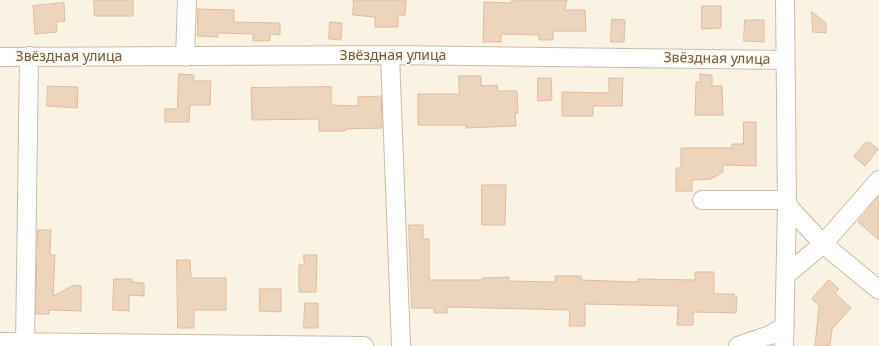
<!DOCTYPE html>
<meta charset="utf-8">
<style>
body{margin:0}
canvas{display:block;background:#faf3e3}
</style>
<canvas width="879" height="346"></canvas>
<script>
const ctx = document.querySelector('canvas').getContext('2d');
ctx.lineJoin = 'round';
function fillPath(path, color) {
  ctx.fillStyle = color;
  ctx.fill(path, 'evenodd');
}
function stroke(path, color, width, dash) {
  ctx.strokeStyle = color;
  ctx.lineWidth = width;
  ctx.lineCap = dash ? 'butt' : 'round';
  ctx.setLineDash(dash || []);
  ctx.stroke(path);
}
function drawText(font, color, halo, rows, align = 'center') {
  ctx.font = font + ' "Noto Sans",sans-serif';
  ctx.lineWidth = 3;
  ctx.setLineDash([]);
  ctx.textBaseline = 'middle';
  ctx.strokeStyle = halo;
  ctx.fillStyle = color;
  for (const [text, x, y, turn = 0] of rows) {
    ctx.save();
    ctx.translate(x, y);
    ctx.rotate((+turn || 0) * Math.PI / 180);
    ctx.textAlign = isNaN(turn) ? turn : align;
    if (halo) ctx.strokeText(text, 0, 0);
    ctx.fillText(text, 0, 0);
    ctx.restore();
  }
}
const building = new Path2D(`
 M94,0H133V16H95Z
 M354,0H406L405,15H398V27H375V17L353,15Z
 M512,0H567L565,10H585L586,31H553V40H539V35L501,34V42H483L484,2L512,3Z
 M64,3L65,21L56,22L57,32L35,34L33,6Z
 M702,6H721V28L702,29Z
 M198,9L234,10V22L280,23V35L270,34V41H253V34L218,33V37L198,36Z
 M812,12L826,23V33L813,32Z
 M612,19L625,20L624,42H611Z
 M745,20H764V42L744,41Z
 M330,22L342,23L341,40L329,39Z
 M179,74L194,75L193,81H211L210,105H190L189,122H165V109H177Z
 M700,74L712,75V86H722L723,115H695L696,82H700Z
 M459,76H481V86L497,85L498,91H517L518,113H515L516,126L466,128V125H418V94H459Z
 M538,78H551L552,100L538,101Z
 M609,78H623L622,106H593V116H562V92L609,93Z
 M48,86L78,87L77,108L47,106Z
 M331,87V105L358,106V97L381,96L382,128L345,129V131H319V119L252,120L251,88Z
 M744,122H756V166L723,165V172L711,179L692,180V191H676V168H681V148H732V144H743Z
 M866,142L868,144L869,142L878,149L865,166L854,157Z
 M482,185H506L505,225H482Z
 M879,197V240L858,222Z
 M409,225H423V239H429V280H482V278L509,277V281L555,282V276H581V280L638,282V279L695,280V272H714V294H734V297H737L736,313L693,312V325H677L678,306L585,304V326H569L570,310L447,307V313H434V308H412Z
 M38,230H51L50,255H55L53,296L74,285L81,286V311L49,310V314H36Z
 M304,255H317L316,292H299V265H304Z
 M177,260H190L191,278H226V310H194V328H178Z
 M114,279H132V282L144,283V296L129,295V311L113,310Z
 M829,280L839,289L835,293L851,308L832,329L830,346H815L819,306L812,299Z
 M260,289H281V312L260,311Z
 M305,303H318V328H304Z`);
const minor = new Path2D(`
 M390,55L401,346
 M0,57L390,55L785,60
 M185,57L187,0
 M702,200H786
 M787,205L823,244L879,290
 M786,275L823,244L879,180
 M0,342L364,346
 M25,346L29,56
 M738,346L770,335L785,326
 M784,346L787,205L785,0`);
const streetNames = [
 ["Звёздная улица",393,56],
 ["Звёздная улица",69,57],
 ["Звёздная улица",717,59,1]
];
fillPath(building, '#edd4bc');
stroke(building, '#dfbc9e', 1);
stroke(minor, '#cabbaa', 20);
stroke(minor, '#fff', 18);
drawText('14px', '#705b4b', '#fdf7e8', streetNames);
</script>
